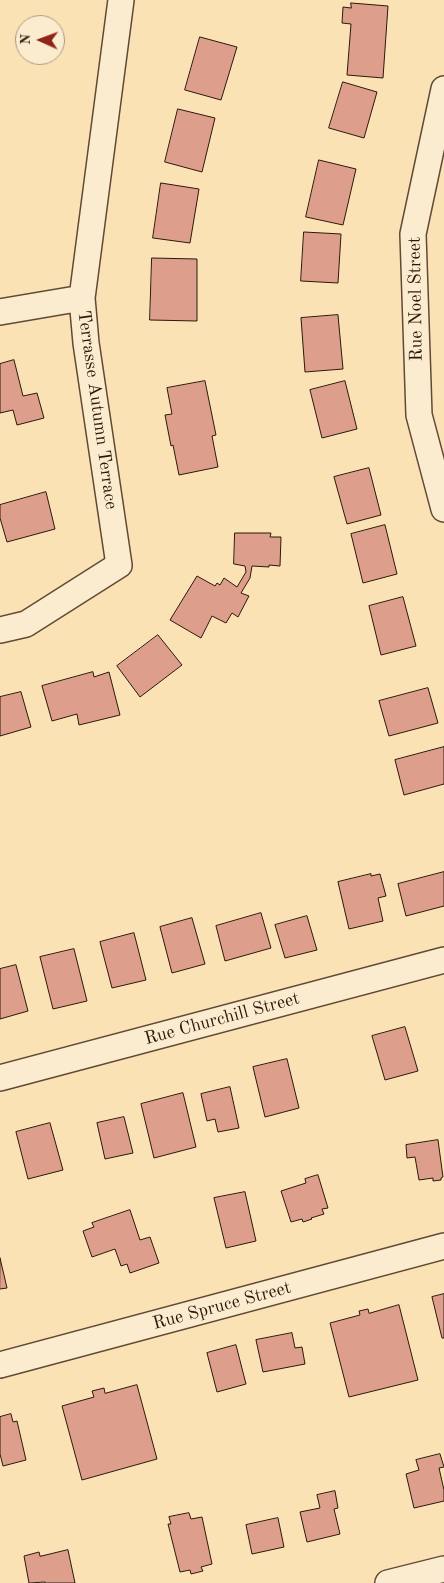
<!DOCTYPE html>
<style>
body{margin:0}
#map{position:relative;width:444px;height:1583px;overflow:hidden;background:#fbe2b5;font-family:"Old Standard TT",serif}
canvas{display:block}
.north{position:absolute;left:15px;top:15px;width:50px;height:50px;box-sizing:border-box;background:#fceccf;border:1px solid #a99781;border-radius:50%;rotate:272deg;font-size:14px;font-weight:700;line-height:20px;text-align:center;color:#2c180c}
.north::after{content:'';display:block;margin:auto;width:18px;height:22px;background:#8f2418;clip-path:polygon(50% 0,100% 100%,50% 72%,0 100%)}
</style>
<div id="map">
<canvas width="444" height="1583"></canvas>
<div class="north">N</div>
</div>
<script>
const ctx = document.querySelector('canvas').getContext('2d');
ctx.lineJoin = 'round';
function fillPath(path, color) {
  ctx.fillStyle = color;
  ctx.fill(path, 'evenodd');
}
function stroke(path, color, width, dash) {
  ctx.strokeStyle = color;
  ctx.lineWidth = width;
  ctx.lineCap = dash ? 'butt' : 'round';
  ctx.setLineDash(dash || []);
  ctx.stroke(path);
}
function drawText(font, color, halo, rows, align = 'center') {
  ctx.font = font + ' "Old Standard TT",serif';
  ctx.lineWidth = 5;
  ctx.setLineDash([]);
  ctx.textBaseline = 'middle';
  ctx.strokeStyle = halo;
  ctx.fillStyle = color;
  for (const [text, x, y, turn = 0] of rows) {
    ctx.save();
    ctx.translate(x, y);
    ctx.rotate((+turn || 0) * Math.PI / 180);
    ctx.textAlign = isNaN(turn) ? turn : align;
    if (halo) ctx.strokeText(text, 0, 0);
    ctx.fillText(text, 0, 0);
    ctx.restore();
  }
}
const building = new Path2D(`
 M351,3L388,6L383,78L347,75L351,24L342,23L343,7L351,8Z
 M200,37L237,47L221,100L185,90Z
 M343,82L377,92L364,138L329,128Z
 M178,109L215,118L202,172L165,162Z
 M319,160L356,169L343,225L306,217Z
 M161,183L199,189L190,243L153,238Z
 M304,232L341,234L338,283L301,281Z
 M152,258L197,259V321L150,320Z
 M338,315L343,369L305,372L301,318Z
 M14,360L23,396L37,393L44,418L17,425L13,410L0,413V364Z
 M205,381L216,435L212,436L218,467L179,475L173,445L171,446L165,415L172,414L167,388Z
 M345,381L357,429L322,438L310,390Z
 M369,468L381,515L347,524L334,477Z
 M46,492L55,529L7,542L0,518V505Z
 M385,525L397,574L363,583L351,534Z
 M235,533H271L270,537H281L280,566L269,565V567L252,566L250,578L241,593L249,596L238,617L232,613L226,623L212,616L201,638L170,620L197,576L215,586L217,583L220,585L224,578L237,587L246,572L245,566L234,564Z
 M403,597L416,646L381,655L369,606Z
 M158,635L182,665L140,697L117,666Z
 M93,672L94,677L109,672L120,715L79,725L77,714L52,721L42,686Z
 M428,688L438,723L389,736L379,701Z
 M21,692L31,727L0,736V697Z
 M444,747V784L404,795L395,760Z
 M444,872V906L406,916L398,884Z
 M371,874V876L380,874L386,896L378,898L383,921L349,929L338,882Z
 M261,913L271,948L225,961L216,926Z
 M307,916L317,950L285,958L275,925Z
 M192,918L205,964L172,973L160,927Z
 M134,933L146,980L112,988L100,942Z
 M74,949L87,1001L53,1009L40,957Z
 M16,965L28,1011L0,1019V969Z
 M405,1027L418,1071L385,1080L372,1036Z
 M287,1059L299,1108L265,1117L253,1067Z
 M230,1087L239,1128L218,1132L215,1119L207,1121L201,1094Z
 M183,1093L196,1147L154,1158L141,1104Z
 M124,1117L133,1153L105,1159L97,1123Z
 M50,1123L63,1170L28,1179L16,1132Z
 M438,1140L443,1177L441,1178V1180L433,1181V1178L419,1180L415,1157L407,1158L406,1145Z
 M318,1175L328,1208L322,1209L324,1214L311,1218L312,1219L303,1222L302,1219L291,1222L281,1191L306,1183L305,1179Z
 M245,1192L256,1241L226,1248L214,1198Z
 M130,1210L140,1240L150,1237L159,1263L130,1273L127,1264L121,1266L115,1249L92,1257L83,1231L94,1227L92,1223Z
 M0,1258L7,1288L0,1289Z
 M444,1294V1338H442L432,1297Z
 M399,1305L418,1380L349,1397L330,1323L360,1315L359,1311L368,1309L369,1313Z
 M292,1333L295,1348L302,1347L305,1364L263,1372L256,1340Z
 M236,1345L246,1384L217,1392L207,1353Z
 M137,1385L157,1459L82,1480L62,1406L94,1397L92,1391L104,1388L105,1393Z
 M11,1414L13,1422L17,1421L26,1460L3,1466L0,1454V1417Z
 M440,1454L444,1467L439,1468L444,1490V1501L414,1508L406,1474L419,1470L416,1460Z
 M335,1491L338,1508L334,1509L340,1534L307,1542L300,1512L320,1508L317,1495Z
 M189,1513L191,1519L202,1517L212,1564L201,1567L203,1571L191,1574L190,1570L180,1572L168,1524H171L169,1517Z
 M278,1518L284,1547L252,1554L246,1525Z
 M68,1550L75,1583H45V1582L29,1583L24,1556L39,1552L40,1556Z`);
const minor = new Path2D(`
 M444,89L413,234L419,415L444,509
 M0,312L82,298
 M0,630L26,624L119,565L86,343L82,298L121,0
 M0,1078L444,960
 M0,1365L444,1246
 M388,1583L444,1569`);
const streetNames = [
 ["Rue Noel Street",416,299,-91],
 ["Terrasse Autumn Terrace",97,410,82],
 ["Rue Churchill Street",222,1019,-15],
 ["Rue Spruce Street",222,1306,-15]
];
fillPath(building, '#dd9e8b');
stroke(building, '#2c180c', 1);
stroke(minor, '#604a36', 28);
stroke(minor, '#fceccf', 25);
drawText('18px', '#2c180c', '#fceccf', streetNames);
</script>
